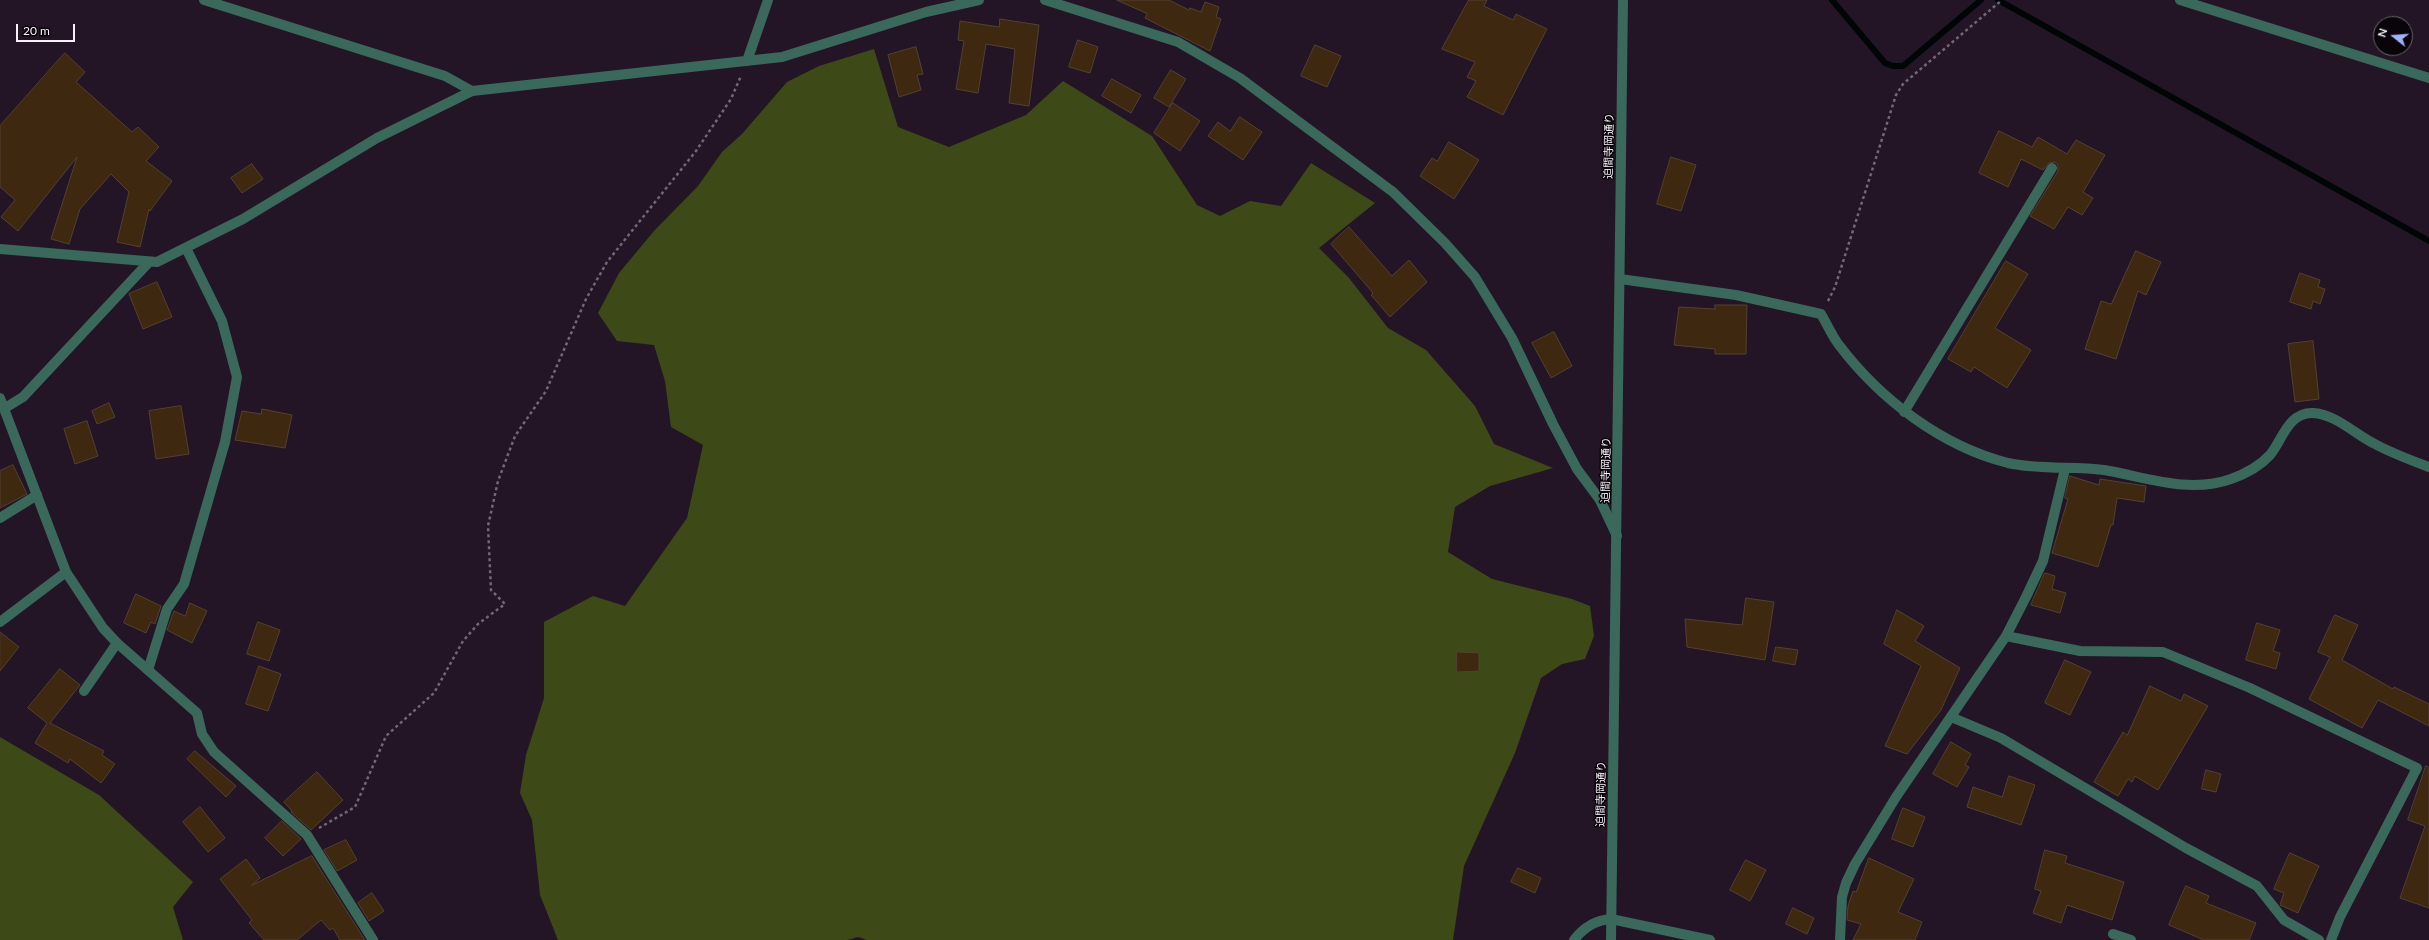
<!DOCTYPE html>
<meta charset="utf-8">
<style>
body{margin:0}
#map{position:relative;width:2429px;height:940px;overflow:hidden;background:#231525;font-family:Lato,sans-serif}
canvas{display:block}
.north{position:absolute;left:2373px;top:16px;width:40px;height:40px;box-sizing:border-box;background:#09040a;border:1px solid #69626a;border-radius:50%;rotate:287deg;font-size:11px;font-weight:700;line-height:16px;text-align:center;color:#f8effa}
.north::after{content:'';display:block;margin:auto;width:14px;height:18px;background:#a1b2fd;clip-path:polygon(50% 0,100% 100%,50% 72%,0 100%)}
.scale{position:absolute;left:16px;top:24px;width:59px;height:18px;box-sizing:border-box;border:2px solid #f8effa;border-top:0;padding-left:5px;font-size:12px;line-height:14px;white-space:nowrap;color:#f8effa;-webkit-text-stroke:3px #09040a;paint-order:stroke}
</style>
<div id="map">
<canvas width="2429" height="940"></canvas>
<div class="north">N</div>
<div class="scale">20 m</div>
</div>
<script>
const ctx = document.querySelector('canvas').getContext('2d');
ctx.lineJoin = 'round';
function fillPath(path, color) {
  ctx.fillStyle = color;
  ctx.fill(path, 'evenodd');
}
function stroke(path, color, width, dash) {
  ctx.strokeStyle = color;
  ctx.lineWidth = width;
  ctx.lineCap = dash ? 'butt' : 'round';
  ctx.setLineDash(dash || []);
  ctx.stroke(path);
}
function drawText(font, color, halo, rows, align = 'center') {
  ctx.font = font + ' Lato,"Noto Sans JP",sans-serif';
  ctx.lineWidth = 3;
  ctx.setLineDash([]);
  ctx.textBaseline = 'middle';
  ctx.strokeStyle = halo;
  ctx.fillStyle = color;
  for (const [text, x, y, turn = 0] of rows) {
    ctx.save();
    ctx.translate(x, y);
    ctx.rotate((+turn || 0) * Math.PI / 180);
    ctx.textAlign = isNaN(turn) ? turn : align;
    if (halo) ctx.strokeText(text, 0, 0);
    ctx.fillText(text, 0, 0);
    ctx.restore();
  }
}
const forest = new Path2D(`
 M874,49L898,127L949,147L1026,115L1063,81L1152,136L1197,205L1220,216L1250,201L1281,206L1311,163L1375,203L1319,248L1349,278L1388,328L1426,350L1475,406L1494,444L1553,468L1490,486L1455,507L1448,552L1492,579L1572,599L1590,606L1594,636L1585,659L1562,664L1541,678L1515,753L1464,866L1453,940H867L858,937L847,940H558L540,895L532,820L520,793L526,755L544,698V622L593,596L625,606L687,518L703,445L671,427L665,381L654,345L617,341L598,313L619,273L654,231L698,186L722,152L742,134L787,82L819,66Z
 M0,737L99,795L193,882L173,907L183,940H0Z`);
const stream = new Path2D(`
 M1832,0L1885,63L1893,66H1903L1981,0
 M1998,0L2429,241`);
const building = new Path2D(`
 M1117,0H1169L1189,10L1190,8L1201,12L1205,2L1219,7L1216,17L1221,19L1210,51L1145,18L1147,14Z
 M1469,0H1487L1484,6L1513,20L1516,14L1547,29L1503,115L1467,97L1476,81L1467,77L1475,62L1442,49Z
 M1000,19L1039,25L1029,106L1009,103L1015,49L986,44L978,93L956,89L964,41L958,40L960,21L999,27Z
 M1078,40L1098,47L1090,73L1069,67Z
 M1315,45L1341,56L1327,87L1301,76Z
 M916,47L923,74L917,75L921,90L899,97L888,55Z
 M65,53L85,72L76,82L132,132L138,127L159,147L146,161L172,181L150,211L149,209L140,247L117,242L129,192L111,174L80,209L69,244L51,239L77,157L18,231L1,217L15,200L0,187V126Z
 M1171,70L1186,79L1169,107L1154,98Z
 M1112,79L1141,95L1131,113L1102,96Z
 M1173,103L1200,121L1180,151L1154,133Z
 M1240,117L1262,132L1243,160L1208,136L1218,122L1230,131Z
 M1999,131L2032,147L2038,137L2067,154L2076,140L2105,155L2083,192L2093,198L2082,215L2068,207L2054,229L2030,216L2058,171V165L2055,162L2049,163L2043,170L2021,159L2008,187L1979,173Z
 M1449,142L1479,160L1454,199L1420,176L1432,158L1437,161Z
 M1671,157L1696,165L1681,211L1657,204Z
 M252,164L263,179L242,193L231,178Z
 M1349,227L1392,276L1409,260L1427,282L1390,317L1371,295L1373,293L1331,244Z
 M2136,251L2161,262L2146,295L2138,291L2116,359L2085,349L2101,301L2111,304Z
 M2006,261L2028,274L1995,328L2031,350L2007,388L1974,367L1971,372L1948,359Z
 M2300,273L2320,280L2318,287L2325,289L2320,304L2313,301L2311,309L2290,302Z
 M157,282L172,317L143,329L129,294Z
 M1715,305H1747L1746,354H1715V349L1674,345L1679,307L1715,309Z
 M1554,332L1572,366L1551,378L1532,343Z
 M2313,341L2319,399L2295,402L2288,344Z
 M109,403L115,417L97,424L92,411Z
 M181,406L189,454L156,459L149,411Z
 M262,409L292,415L285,448L235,440L242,411L261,414Z
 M87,421L98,456L75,464L64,429Z
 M13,465L27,494L0,508V471Z
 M2070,476L2099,485L2100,479L2146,486L2144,502L2117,498L2113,525H2111L2098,567L2052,553L2068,499L2065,498Z
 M2045,573L2055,576L2052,589L2066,593L2060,613L2031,605Z
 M136,594L161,606L155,624L151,622L146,633L124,623Z
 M1746,598L1774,602L1765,660L1687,647L1685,619L1742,625Z
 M190,603L207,611L192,643L167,630L174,611L185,616Z
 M1897,610L1924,626L1915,641L1960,668L1941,710L1907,754L1885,746L1921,666L1884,644Z
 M2335,615L2358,625L2342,660L2393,689L2394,687L2429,704V726L2378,700L2362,728L2309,699L2330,657L2318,652Z
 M258,622L280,630L269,661L247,654Z
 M2257,623L2280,630L2273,651L2280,653L2276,669L2246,660Z
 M0,632L19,647L0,671Z
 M1776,647L1798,650L1795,665L1773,661Z
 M1457,652L1479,653V671L1457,672Z
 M2065,660L2091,672L2070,715L2045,703Z
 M259,666L281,674L268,711L246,704Z
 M60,669L80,685L50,723L104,751L102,755L115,764L101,783L70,759L68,763L35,743L47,723L28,708Z
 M2150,686L2181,701L2184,694L2208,706L2158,790L2135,776L2132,782L2128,779L2118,796L2094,782L2123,732L2127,735Z
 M1951,742L1971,754L1965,765L1969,767L1957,787L1933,774Z
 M195,751L236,786L226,797L187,759Z
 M2426,766L2429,767V908L2400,898L2425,826L2408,820Z
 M2206,770L2221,774L2216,792L2202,789Z
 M317,772L343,800L311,830L291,812L292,811L284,802Z
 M2009,776L2035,785L2021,825L1967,807L1973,787L2002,797Z
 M200,807L225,838L208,852L183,822Z
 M1903,808L1925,817L1913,847L1892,839Z
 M282,821L301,839L283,856L265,838Z
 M346,840L357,860L337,871L324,850Z
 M2045,850L2067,856L2065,863L2124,882L2112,920L2067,905L2061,923L2033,913L2041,891L2035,889Z
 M2290,853L2319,866L2298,913L2280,905L2284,893L2274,889Z
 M312,856L325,877L365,940H340L333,928L330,930L321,920L297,940H264L249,923L252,920L220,879L246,859L260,878L252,885Z
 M1869,858L1914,879L1898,912L1922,922L1915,940H1853L1861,924L1847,920L1848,906L1853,891L1856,892Z
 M1746,860L1766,870L1750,901L1730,890Z
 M1518,868L1541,878L1535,893L1511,882Z
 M2186,886L2209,896L2206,903L2256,923L2249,940H2204L2169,925Z
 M372,893L384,911L369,921L358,903Z
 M1793,908L1814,918L1807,934L1786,924Z`);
const path = new Path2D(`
 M1828,301L1835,287L1896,95L1903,84L2002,0
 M319,828L355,807L386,736L434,693L463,641L478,624L505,604L491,590L488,526L498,481L515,436L546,391L586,299L607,262L696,151L731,99L741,76`);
const service = new Path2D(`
 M204,0L445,76L472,91
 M0,518L37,495
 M0,622L66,572
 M148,670L167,609L184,584L225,442L237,377L222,321L186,248
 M84,691L117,643`);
const minor = new Path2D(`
 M1045,0L1178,42L1240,78L1393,192L1445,243L1475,277L1512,338L1553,424L1577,469L1600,500L1617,536
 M2180,0L2429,78
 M747,61L768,0
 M0,249L157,262L243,219L377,138L472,91L782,57L926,12L979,0
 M1620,279L1736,295L1821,314C1827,324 1832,336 1839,345C1880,399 1941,446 2008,463C2040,470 2073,466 2104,470C2146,477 2189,494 2231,479C2245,474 2259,467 2270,455C2282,441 2288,412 2313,413C2335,414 2355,434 2373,443C2391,453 2410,460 2429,467
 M0,398L66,572L103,628L117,643L197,713L202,734L214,752L307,835L373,940
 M5,408L23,397L149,262
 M1904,412L2052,168
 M2006,636L2080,651L2163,652L2250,688L2417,768L2340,917L2331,940
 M1951,717L2001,738L2186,848L2257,886L2284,920L2319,940
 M2113,934L2131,940
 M1574,940C1584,927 1595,920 1611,919L1710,940
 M1840,940L1842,897L1846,883L1855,864L1896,797L2006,636L2026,597L2043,561L2065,469`);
const tertiary = new Path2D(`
 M1611,940L1623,0`);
const streetNames = [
 ["迫間寺岡通り",1609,146,-89],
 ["迫間寺岡通り",1606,470,-89],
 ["迫間寺岡通り",1601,794,-89]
];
fillPath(forest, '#3d4a18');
stroke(stream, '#000606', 6);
fillPath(building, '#3e2810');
stroke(building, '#524131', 1);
stroke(path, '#736775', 2.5, [3, 3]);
stroke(service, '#3a685b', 10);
stroke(minor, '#3a685b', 10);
stroke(tertiary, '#3a685b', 10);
drawText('11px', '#f8effa', '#09040a', streetNames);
</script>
